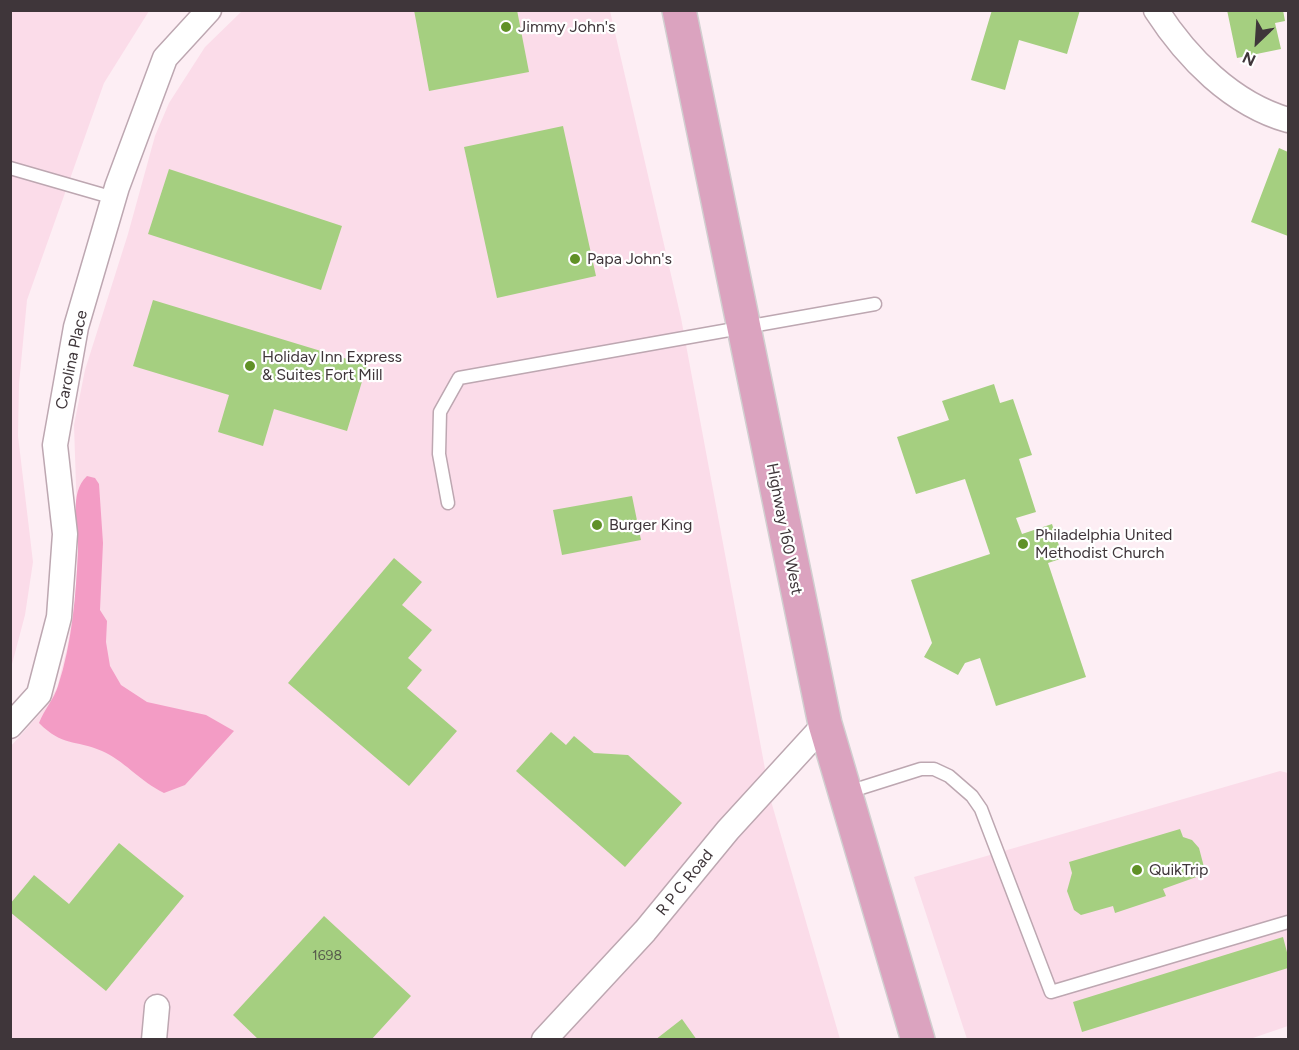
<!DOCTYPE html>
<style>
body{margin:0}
#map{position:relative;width:1299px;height:1050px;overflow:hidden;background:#fdeef4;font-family:Figtree,sans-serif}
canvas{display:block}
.frame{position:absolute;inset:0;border:12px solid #3f363a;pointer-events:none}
.north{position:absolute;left:1227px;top:12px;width:60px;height:60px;-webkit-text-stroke:4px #fff;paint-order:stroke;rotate:205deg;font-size:16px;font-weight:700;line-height:24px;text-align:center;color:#3f363a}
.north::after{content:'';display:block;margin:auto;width:21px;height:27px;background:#3f363a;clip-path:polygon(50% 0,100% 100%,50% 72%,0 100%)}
</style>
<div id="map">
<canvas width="1299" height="1050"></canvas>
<div class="frame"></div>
<div class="north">N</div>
</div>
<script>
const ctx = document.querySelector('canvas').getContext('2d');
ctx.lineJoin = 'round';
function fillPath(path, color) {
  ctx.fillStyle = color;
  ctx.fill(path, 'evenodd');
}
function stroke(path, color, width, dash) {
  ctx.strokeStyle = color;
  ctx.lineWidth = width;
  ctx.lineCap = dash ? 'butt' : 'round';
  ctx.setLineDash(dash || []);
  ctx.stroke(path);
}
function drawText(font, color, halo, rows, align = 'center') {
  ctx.font = font + ' Figtree,sans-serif';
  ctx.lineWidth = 4.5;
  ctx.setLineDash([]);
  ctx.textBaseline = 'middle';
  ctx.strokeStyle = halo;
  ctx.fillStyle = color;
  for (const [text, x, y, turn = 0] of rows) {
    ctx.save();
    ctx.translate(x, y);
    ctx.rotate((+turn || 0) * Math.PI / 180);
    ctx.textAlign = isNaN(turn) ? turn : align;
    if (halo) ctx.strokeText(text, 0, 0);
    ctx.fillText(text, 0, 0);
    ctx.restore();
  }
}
const built = new Path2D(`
 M11,11H149L104,83L27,300L19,384L18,436L33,562L25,615L11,668Z
 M242,11H610L681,318L771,801L840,1039L11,1040V746L45,708L57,688L67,648L75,601L78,547L74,425L85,370L128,234L155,136L169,103L205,47Z
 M1280,771L1288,773V1026L1247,1040L967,1039L914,877Z`);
const forest = new Path2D(`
 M87,476L95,478L99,484L103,543L100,610L107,621L106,642L110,666L121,685L147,702L206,715L234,731L185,785L164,793C141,782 122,759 102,751C74,739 63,747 39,723C44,710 54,699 58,686C72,643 76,595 78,550C79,526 68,494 87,476Z`);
const building = new Path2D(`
 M414,10H517L529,72L429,91Z
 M992,10H1080L1067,54L1019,40L1005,90L971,80Z
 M1227,10H1283L1285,21L1275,23L1281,49L1237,58Z
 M563,126L596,276L497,298L464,147Z
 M1279,148L1288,152V236L1251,222Z
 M169,169L342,226L321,290L148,234Z
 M153,300L367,365L347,431L274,409L263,446L218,432L229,395L133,366Z
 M994,384L1000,403L1013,399L1032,455L1019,459L1036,512L1016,518L1022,534L1052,524L1063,558L1048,563L1086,677L996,706L980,658L965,663L958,675L924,657L932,643L911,580L990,554L965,479L916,494L897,437L949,420L942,401Z
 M632,496L641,540L562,555L553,510Z
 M394,558L422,582L402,605L432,630L408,658L422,670L407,688L457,731L409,786L288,683Z
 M551,732L566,745L574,736L594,753L628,755L682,803L625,867L516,771Z
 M1180,829L1183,837L1192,840L1199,848L1204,867L1202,875L1163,889L1166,896L1115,913L1113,906L1081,915L1074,910L1067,891L1072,873L1069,862Z
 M119,843L184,896L106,991L10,912V904L34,875L69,904Z
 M324,916L411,996L371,1040H259L233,1015Z
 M1283,937L1288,956V968L1082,1032L1073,1002Z
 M682,1019L697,1040H655Z`);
const service = new Path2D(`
 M10,168L114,198
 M448,503L439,454L440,412L459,378L875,304
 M845,793L921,769H934L949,776L972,796L981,809L1051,992L1288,922`);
const minor = new Path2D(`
 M1156,10C1187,58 1232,104 1288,120
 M10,726L39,694L59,617L65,534L55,445L76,327L117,187L165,58L209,10
 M154,1040L157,1007
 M544,1040L645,931L728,830L825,724`);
const primary = new Path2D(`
 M679,10L825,724L918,1040`);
const markers = [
 [506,27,6,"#609127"],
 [575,259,6,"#609127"],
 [250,366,6,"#609127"],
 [597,525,6,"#609127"],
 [1023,544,6,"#609127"],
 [1137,870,6,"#609127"]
];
const numberNames = [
 ["1698",327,956]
];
const poiNames = [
 ["Jimmy John's",518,27],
 ["Papa John's",587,259],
 ["Holiday Inn Express",262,357],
 ["& Suites Fort Mill",262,375],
 ["Burger King",609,525],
 ["Philadelphia United",1035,535],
 ["Methodist Church",1035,553],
 ["QuikTrip",1149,870]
];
const streetNames = [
 ["Carolina Place",72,360,-78],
 ["Highway 160 West",784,529,79],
 ["R P C Road",685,883,-51]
];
fillPath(built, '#fbdce9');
fillPath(forest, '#f39cc5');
fillPath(building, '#a5cf80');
stroke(service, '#bda7b1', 15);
stroke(minor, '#bda7b1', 27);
stroke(primary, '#d1cfd0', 36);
stroke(service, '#fff', 12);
stroke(minor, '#fff', 24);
stroke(primary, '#dba3bf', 33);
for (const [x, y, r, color] of markers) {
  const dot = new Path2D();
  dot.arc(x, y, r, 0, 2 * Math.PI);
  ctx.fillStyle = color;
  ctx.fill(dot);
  stroke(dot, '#fff', 2);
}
drawText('14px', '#585c4c', null, numberNames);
drawText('16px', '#3f363a', '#fff', poiNames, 'left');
drawText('16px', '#3f363a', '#fff', streetNames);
</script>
